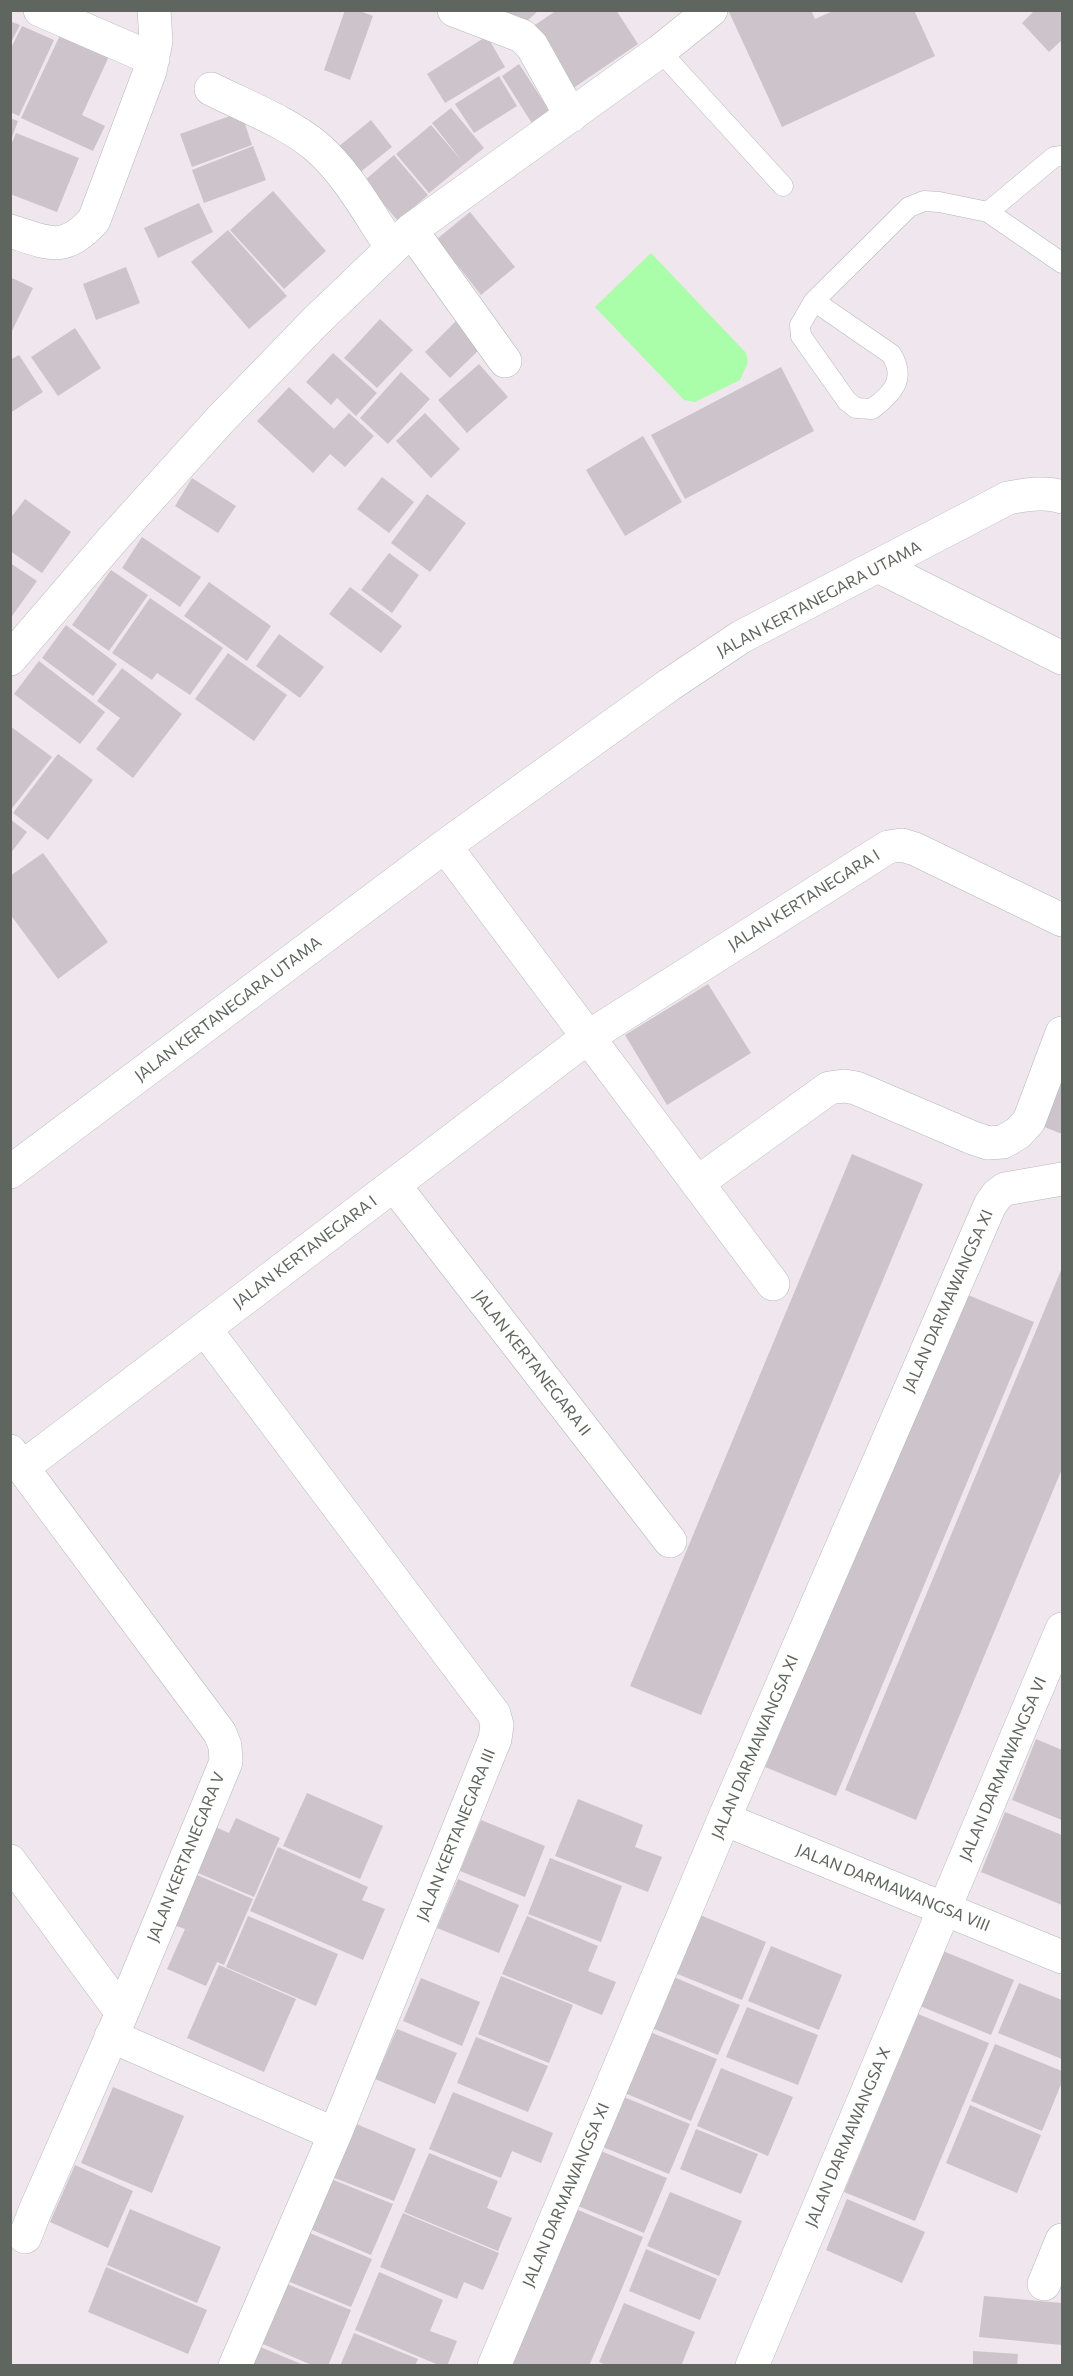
<!DOCTYPE html>
<style>
body{margin:0}
#map{position:relative;width:1073px;height:2376px;overflow:hidden;background:#f0e6ed;font-family:Commissioner,sans-serif}
canvas{display:block}
.frame{position:absolute;inset:0;border:12px solid #5e665f;pointer-events:none}
</style>
<div id="map">
<canvas width="1073" height="2376"></canvas>
<div class="frame"></div>
</div>
<script>
const ctx = document.querySelector('canvas').getContext('2d');
ctx.lineJoin = 'round';
function fillPath(path, color) {
  ctx.fillStyle = color;
  ctx.fill(path, 'evenodd');
}
function stroke(path, color, width, dash) {
  ctx.strokeStyle = color;
  ctx.lineWidth = width;
  ctx.lineCap = dash ? 'butt' : 'round';
  ctx.setLineDash(dash || []);
  ctx.stroke(path);
}
function drawText(font, color, halo, rows, align = 'center') {
  ctx.font = font + ' Commissioner,sans-serif';
  ctx.lineWidth = 4.5;
  ctx.setLineDash([]);
  ctx.textBaseline = 'middle';
  ctx.strokeStyle = halo;
  ctx.fillStyle = color;
  for (const [text, x, y, turn = 0] of rows) {
    ctx.save();
    ctx.translate(x, y);
    ctx.rotate((+turn || 0) * Math.PI / 180);
    ctx.textAlign = isNaN(turn) ? turn : align;
    if (halo) ctx.strokeText(text, 0, 0);
    ctx.fillText(text, 0, 0);
    ctx.restore();
  }
}
const water = new Path2D(`
 M651,253L746,353L748,362L740,380L695,402L684,400L595,307Z`);
const building = new Path2D(`
 M345,10H357L373,16L350,80L324,70Z
 M492,10H539L525,23Z
 M557,10H616L638,44L569,91L529,29Z
 M734,10H811L815,19L835,10H914L935,56L782,127L729,12Z
 M1035,10H1062V40L1049,52L1022,23Z
 M10,21L20,25L10,44Z
 M22,26L54,40L19,116L10,112V50Z
 M63,29L111,52L82,115L105,126L93,151L21,118Z
 M487,36L505,67L445,103L427,74Z
 M519,64L551,113L533,125L502,76Z
 M499,76L517,106L474,133L455,104Z
 M451,108L484,148L429,193L396,154L431,125L462,161L432,123Z
 M241,112L252,145L192,167L180,134Z
 M10,118L18,121L11,140H10Z
 M371,120L392,147L354,177L333,151Z
 M16,133L79,158L57,212L10,194V147Z
 M253,146L266,180L204,203L192,170Z
 M394,155L428,195L398,221L364,181Z
 M273,191L326,251L284,289L230,230Z
 M199,203L213,232L158,258L144,228Z
 M470,212L515,267L481,295L437,239Z
 M228,230L287,296L249,329L191,262Z
 M126,267L140,303L96,320L83,284Z
 M10,277L33,288L10,335Z
 M380,319L413,350L377,388L344,358Z
 M457,320L482,347L450,378L425,352Z
 M75,328L101,368L58,396L31,357Z
 M333,353L377,393L356,416L337,398L331,405L306,382Z
 M19,355L43,392L10,413V360Z
 M479,364L508,397L467,433L438,400Z
 M781,367L814,431L685,499L651,435Z
 M401,372L430,399L388,444L360,418Z
 M289,387L334,429L349,413L374,436L345,467L330,454L313,473L257,421Z
 M425,413L460,449L431,478L396,441Z
 M643,436L682,502L625,536L586,470Z
 M382,477L414,502L389,533L357,509Z
 M192,478L236,506L218,533L175,506Z
 M427,494L466,523L430,572L391,543Z
 M25,499L71,532L42,573L10,551V519Z
 M142,537L201,577L180,607L122,568Z
 M389,553L419,575L392,613L361,590Z
 M10,563L37,581L10,619Z
 M111,570L148,595L109,651L72,625Z
 M209,582L271,626L247,661L184,616Z
 M350,587L402,626L381,653L329,614Z
 M150,598L223,648L190,695L157,673L152,680L112,653Z
 M66,625L117,664L93,696L42,658Z
 M279,634L324,667L300,698L256,666Z
 M228,653L287,695L254,741L195,699Z
 M39,661L105,712L80,744L14,694Z
 M122,668L182,714L133,778L96,749L120,718L97,701Z
 M10,726L52,757L10,811Z
 M58,754L93,780L48,840L13,813Z
 M10,819L27,832L10,854Z
 M43,853L108,942L58,979L10,914V876Z
 M708,984L751,1053L667,1105L625,1035Z
 M1062,1063V1134L1037,1124Z
 M852,1154L923,1184L701,1715L630,1686Z
 M1062,1268V1469L916,1820L845,1790Z
 M963,1293L1034,1322L836,1796L765,1767Z
 M1036,1739L1062,1750V1820L1012,1800Z
 M307,1793L383,1826L360,1879L283,1846Z
 M578,1799L643,1825L635,1847L662,1857L648,1892L555,1856Z
 M1005,1812L1062,1835V1905L981,1872Z
 M236,1818L280,1838L254,1897L191,1870L211,1825L229,1833Z
 M481,1820L545,1846L525,1897L460,1871Z
 M278,1847L368,1887L362,1900L385,1909L363,1960L250,1911Z
 M550,1858L622,1886L601,1942L528,1914Z
 M190,1872L253,1899L224,1965L217,1962L206,1986L167,1969L185,1929L168,1923Z
 M458,1879L519,1905L499,1953L437,1928Z
 M695,1913L766,1942L742,2000L670,1971Z
 M248,1916L338,1954L316,2006L226,1967Z
 M527,1916L598,1946L588,1971L616,1982L602,2015L502,1974Z
 M771,1946L842,1975L819,2030L748,2001Z
 M943,1951L1014,1980L991,2035L920,2006Z
 M219,1965L296,1999L264,2072L187,2038Z
 M669,1975L740,2005L718,2055L647,2026Z
 M501,1976L573,2005L549,2063L478,2034Z
 M421,1978L480,2002L462,2046L403,2021Z
 M1019,1983L1062,2000V2059L998,2033Z
 M747,2007L818,2035L798,2085L726,2057Z
 M918,2014L989,2043L915,2221L844,2192Z
 M397,2029L457,2053L435,2104L375,2079Z
 M645,2030L717,2059L691,2121L620,2091Z
 M476,2037L548,2066L528,2112L457,2083Z
 M995,2044L1062,2071V2082L1042,2131L971,2101Z
 M721,2068L793,2097L768,2156L697,2126Z
 M113,2087L184,2116L152,2193L81,2163Z
 M453,2092L553,2133L541,2163L512,2151L501,2178L429,2149Z
 M619,2095L690,2124L669,2174L598,2145Z
 M970,2105L1041,2135L1017,2193L946,2163Z
 M354,2123L416,2149L394,2201L332,2177Z
 M696,2129L758,2154L741,2194L680,2169Z
 M596,2149L667,2178L644,2233L573,2204Z
 M429,2153L498,2181L487,2208L512,2218L498,2251L404,2212Z
 M75,2165L133,2191L108,2248L50,2222Z
 M331,2179L393,2204L371,2255L310,2229Z
 M670,2192L742,2221L719,2276L647,2246Z
 M847,2199L925,2232L902,2283L826,2250Z
 M571,2207L643,2237L622,2288L589,2366H505Z
 M130,2209L221,2247L197,2303L107,2265Z
 M403,2213L499,2253L483,2290L464,2282L457,2299L380,2267Z
 M305,2231L372,2259L351,2307L285,2280Z
 M646,2249L717,2279L700,2320L629,2291Z
 M106,2267L207,2310L188,2354L88,2312Z
 M379,2272L443,2300L430,2331L457,2341L447,2366H441L355,2330Z
 M282,2282L351,2310L328,2366H314L258,2342Z
 M984,2296L1062,2303V2345L979,2337Z
 M624,2303L695,2332L681,2366H608L599,2362Z
 M354,2333L418,2359L415,2366H340Z
 M258,2346L306,2366H250Z
 M973,2351L1018,2354L1017,2366H973Z`);
const service = new Path2D(`
 M660,51L783,186
 M988,212L1054,157L1062,156
 M814,301L891,354C907,379 892,394 872,409L856,408L847,401L801,336L800,325L814,301L909,207L924,201L939,202L988,212L1062,263`);
const minor = new Path2D(`
 M40,10L153,59
 M454,10L522,36L532,46L571,116
 M211,89C245,106 289,123 317,147C348,174 369,214 392,248
 M411,230L505,361
 M10,231C48,243 64,254 94,220L150,71L156,41L154,10
 M878,566L1062,658
 M10,659L112,540L219,421L315,322L411,230L660,51L711,10
 M445,846L773,1284
 M10,1172L445,846L669,685L741,637L1008,498C1025,495 1046,491 1062,497
 M697,1183L829,1088L844,1086L856,1088L973,1138L988,1143L1003,1142L1018,1133L1029,1121L1062,1033
 M394,1185L670,1541
 M205,1329L494,1714L497,1725L495,1739L335,2134L235,2366
 M10,1451L220,1733L225,1746L226,1762L122,2013L35,2211L25,2237
 M23,1467L588,1037L888,847L902,845L915,849L1062,920
 M724,1819L1062,1957
 M10,1861L122,2013
 M111,2036L335,2134
 M1044,2284L1062,2240
 M494,2366L724,1819L990,1205L997,1195L1005,1189L1062,1179
 M752,2366L1062,1629`);
const streetNames = [
 ["JALAN KERTANEGARA UTAMA",819,599,-28],
 ["JALAN KERTANEGARA I",804,900,-32],
 ["JALAN KERTANEGARA UTAMA",228,1009,-37],
 ["JALAN KERTANEGARA I",305,1252,-37],
 ["JALAN DARMAWANGSA XI",948,1301,-66],
 ["JALAN KERTANEGARA II",532,1363,52],
 ["JALAN DARMAWANGSA XI",755,1747,-67],
 ["JALAN DARMAWANGSA VI",1003,1769,-67],
 ["JALAN KERTANEGARA III",456,1835,-68],
 ["JALAN KERTANEGARA V",186,1857,-68],
 ["JALAN DARMAWANGSA VIII",893,1888,22],
 ["JALAN DARMAWANGSA X",848,2137,-67],
 ["JALAN DARMAWANGSA XI",566,2195,-67]
];
fillPath(water, '#aafda9');
fillPath(building, '#cdc4cb');
stroke(service, '#b3bab5', 21);
stroke(minor, '#b3bab5', 34);
stroke(service, '#fff', 20);
stroke(minor, '#fff', 33);
drawText('16px', '#5e665f', '#fff', streetNames);
</script>
